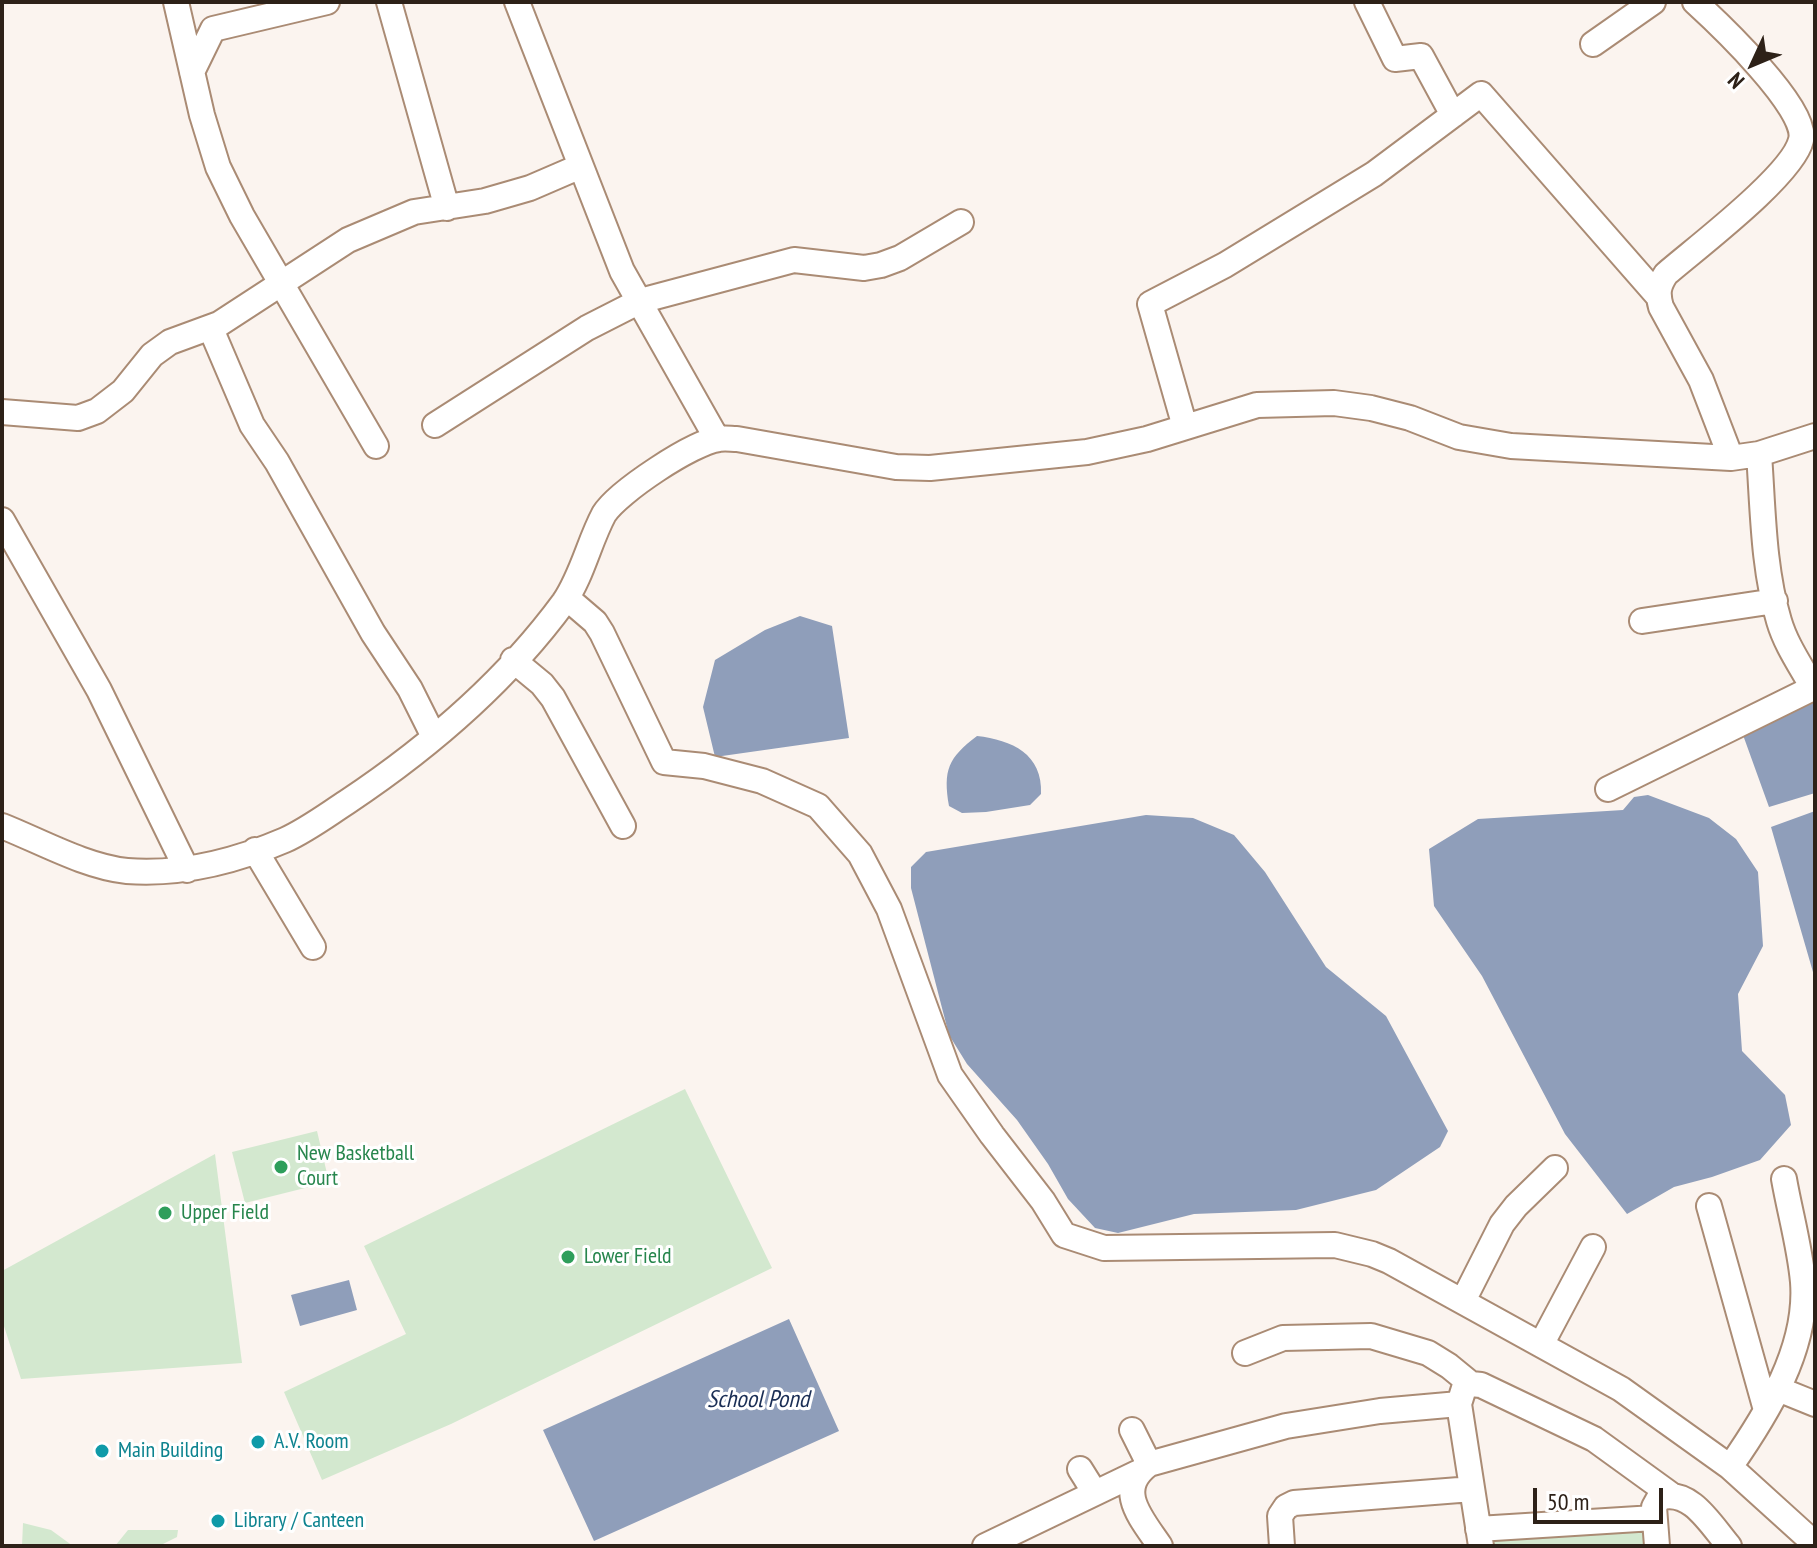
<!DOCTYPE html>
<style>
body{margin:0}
#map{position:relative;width:1817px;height:1548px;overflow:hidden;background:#fbf4ef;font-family:"PT Sans Narrow",sans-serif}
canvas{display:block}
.frame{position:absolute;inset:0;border:4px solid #2d2118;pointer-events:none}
.north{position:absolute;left:1713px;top:24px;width:80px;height:80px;-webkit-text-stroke:6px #fff;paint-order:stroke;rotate:226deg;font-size:22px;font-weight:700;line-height:32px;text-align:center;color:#2d2118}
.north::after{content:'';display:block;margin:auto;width:28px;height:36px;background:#2d2118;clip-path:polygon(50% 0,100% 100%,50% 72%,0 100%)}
.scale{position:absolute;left:1533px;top:1488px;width:130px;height:36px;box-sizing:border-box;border:4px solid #2d2118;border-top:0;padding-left:10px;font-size:24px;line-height:28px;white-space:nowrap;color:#2d2118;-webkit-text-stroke:6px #fff;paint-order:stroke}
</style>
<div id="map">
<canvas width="1817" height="1548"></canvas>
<div class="frame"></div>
<div class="north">N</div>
<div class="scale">50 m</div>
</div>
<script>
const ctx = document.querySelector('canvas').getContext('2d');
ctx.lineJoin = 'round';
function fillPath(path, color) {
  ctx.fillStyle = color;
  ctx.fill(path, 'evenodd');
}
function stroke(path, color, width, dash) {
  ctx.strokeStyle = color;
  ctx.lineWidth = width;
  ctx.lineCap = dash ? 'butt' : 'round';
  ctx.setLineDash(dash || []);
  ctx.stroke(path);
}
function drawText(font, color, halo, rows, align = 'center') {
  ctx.font = font + ' "PT Sans Narrow",sans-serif';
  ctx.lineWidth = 6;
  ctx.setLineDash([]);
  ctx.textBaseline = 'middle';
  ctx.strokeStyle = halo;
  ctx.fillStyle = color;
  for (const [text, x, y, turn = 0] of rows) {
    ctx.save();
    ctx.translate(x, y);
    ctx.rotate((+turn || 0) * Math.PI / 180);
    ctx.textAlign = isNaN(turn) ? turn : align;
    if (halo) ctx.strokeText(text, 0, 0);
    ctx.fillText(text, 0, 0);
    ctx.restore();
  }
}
const green = new Path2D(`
 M685,1089L772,1268L451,1424L322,1480L284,1392L406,1334L364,1246Z
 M317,1131L329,1182L245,1203L232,1152Z
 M215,1154L242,1363L21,1379L2,1320V1271Z
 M23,1523L51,1530L73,1546H22Z
 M1653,1524L1656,1546H1487L1485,1535Z
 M128,1530H178L177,1537L159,1546H115Z`);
const water = new Path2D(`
 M800,616L832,626L849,738L715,757L703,707L715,660L765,630Z
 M1815,694V793L1769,807L1743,735Z
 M977,736C1012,740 1043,754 1041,794L1030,805L986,812L962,813L949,806C943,770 948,758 977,736Z
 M1648,795L1709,818L1736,839L1758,872L1763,946L1738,994L1742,1051L1785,1095L1791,1125L1760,1160L1712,1177L1674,1187L1627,1214L1565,1134L1482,976L1434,906L1429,849L1478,819L1623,810L1634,797Z
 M1815,811V979L1771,827Z
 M1146,815L1193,818L1234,835L1265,872L1326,967L1386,1016L1448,1131L1440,1147L1376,1190L1296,1210L1194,1214L1118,1233L1095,1228L1068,1199L1048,1164L1017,1120L967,1064L949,1035L911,888V867L926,852Z
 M349,1280L357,1310L300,1326L291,1295Z
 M789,1319L839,1431L594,1541L543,1430Z`);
const minor = new Path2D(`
 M176,2L202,115L218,167L242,216L376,446
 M389,2L447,208
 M517,2L622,271L717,439
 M1367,2L1395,59L1421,56L1453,115
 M1695,2C1718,23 1809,109 1801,140C1793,175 1696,248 1666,274C1658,286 1657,293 1661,307L1701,380L1731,458
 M1593,44L1653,2
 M192,72L213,29L327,2
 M211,329L252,425L277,462L373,633L410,689L434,737
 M2,412L78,418L97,411L123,391L152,355L170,342L219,324L348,240L414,212L485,201L530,188L581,166
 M435,425L587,328L640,301L794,260L864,268L881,265L900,258L961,222
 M1185,427L1150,304L1225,265L1374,174L1481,94L1658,296
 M1759,454C1763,509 1763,568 1779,621C1786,645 1801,666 1813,688
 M2,520L99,690L187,870
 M567,598L595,622L602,633L664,762L704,766L762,781L818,806L860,854L889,909L950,1075L992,1135L1043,1201L1064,1235L1104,1248L1335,1245L1372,1254L1389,1261L1621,1389L1730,1467L1815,1544
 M1642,621L1775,601
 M513,660L542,684L553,698L623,826
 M1608,789L1815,687
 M2,826C40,841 86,867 127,871C180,875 236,861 285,840C307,830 327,815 347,802C428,748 506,681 564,602C582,576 589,542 604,514C618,492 693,442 719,439C725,438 731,439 737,439L896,467L930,468L1087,452L1147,439L1257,405L1334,403L1371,408L1410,418L1459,437L1511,446L1731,458L1759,454L1815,436
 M255,850L313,947
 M1709,1206L1766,1410
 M1463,1301L1502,1224L1516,1206L1555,1168
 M1542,1343L1593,1247
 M1245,1353L1283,1338L1371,1336L1428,1353L1449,1366L1471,1384
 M1778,1389L1815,1404
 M1132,1430L1149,1464
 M1730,1467C1767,1414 1808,1348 1803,1282C1800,1248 1790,1213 1784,1179
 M1080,1469L1095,1493
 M1478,1529L1654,1518
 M985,1546L1137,1473
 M1160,1546C1142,1519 1114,1490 1149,1464L1286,1426L1380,1411L1459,1404
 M1282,1546L1280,1516L1286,1507L1294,1503L1472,1489
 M1481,1546L1459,1404L1464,1388L1471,1384L1481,1385L1594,1439L1670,1494
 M1657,1546L1654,1507L1659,1498C1690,1487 1711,1525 1729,1546`);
const markers = [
 [281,1167,8,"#2e9e5b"],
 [165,1213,8,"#2e9e5b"],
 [568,1257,8,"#2e9e5b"],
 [258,1442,8,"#0f9aa8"],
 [102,1451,8,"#0f9aa8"],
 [218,1521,8,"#0f9aa8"]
];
const leisureNames = [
 ["New Basketball",297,1154],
 ["Court",297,1179],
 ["Upper Field",181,1213],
 ["Lower Field",584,1257]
];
const cultureNames = [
 ["A.V. Room",274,1442],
 ["Main Building",118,1451],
 ["Library / Canteen",234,1521]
];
const waterNames = [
 ["School Pond",758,1400]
];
fillPath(green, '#d3e8cf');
fillPath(water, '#8f9eba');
stroke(minor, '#aa8b74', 28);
stroke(minor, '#fff', 24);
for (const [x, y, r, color] of markers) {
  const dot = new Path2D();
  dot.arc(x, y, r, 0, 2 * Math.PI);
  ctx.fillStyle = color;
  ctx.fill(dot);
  stroke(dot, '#fff', 3);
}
drawText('22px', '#27864d', '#fff', leisureNames, 'left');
drawText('22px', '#0d838f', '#fff', cultureNames, 'left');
drawText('italic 24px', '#1a2e55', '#fff', waterNames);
</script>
